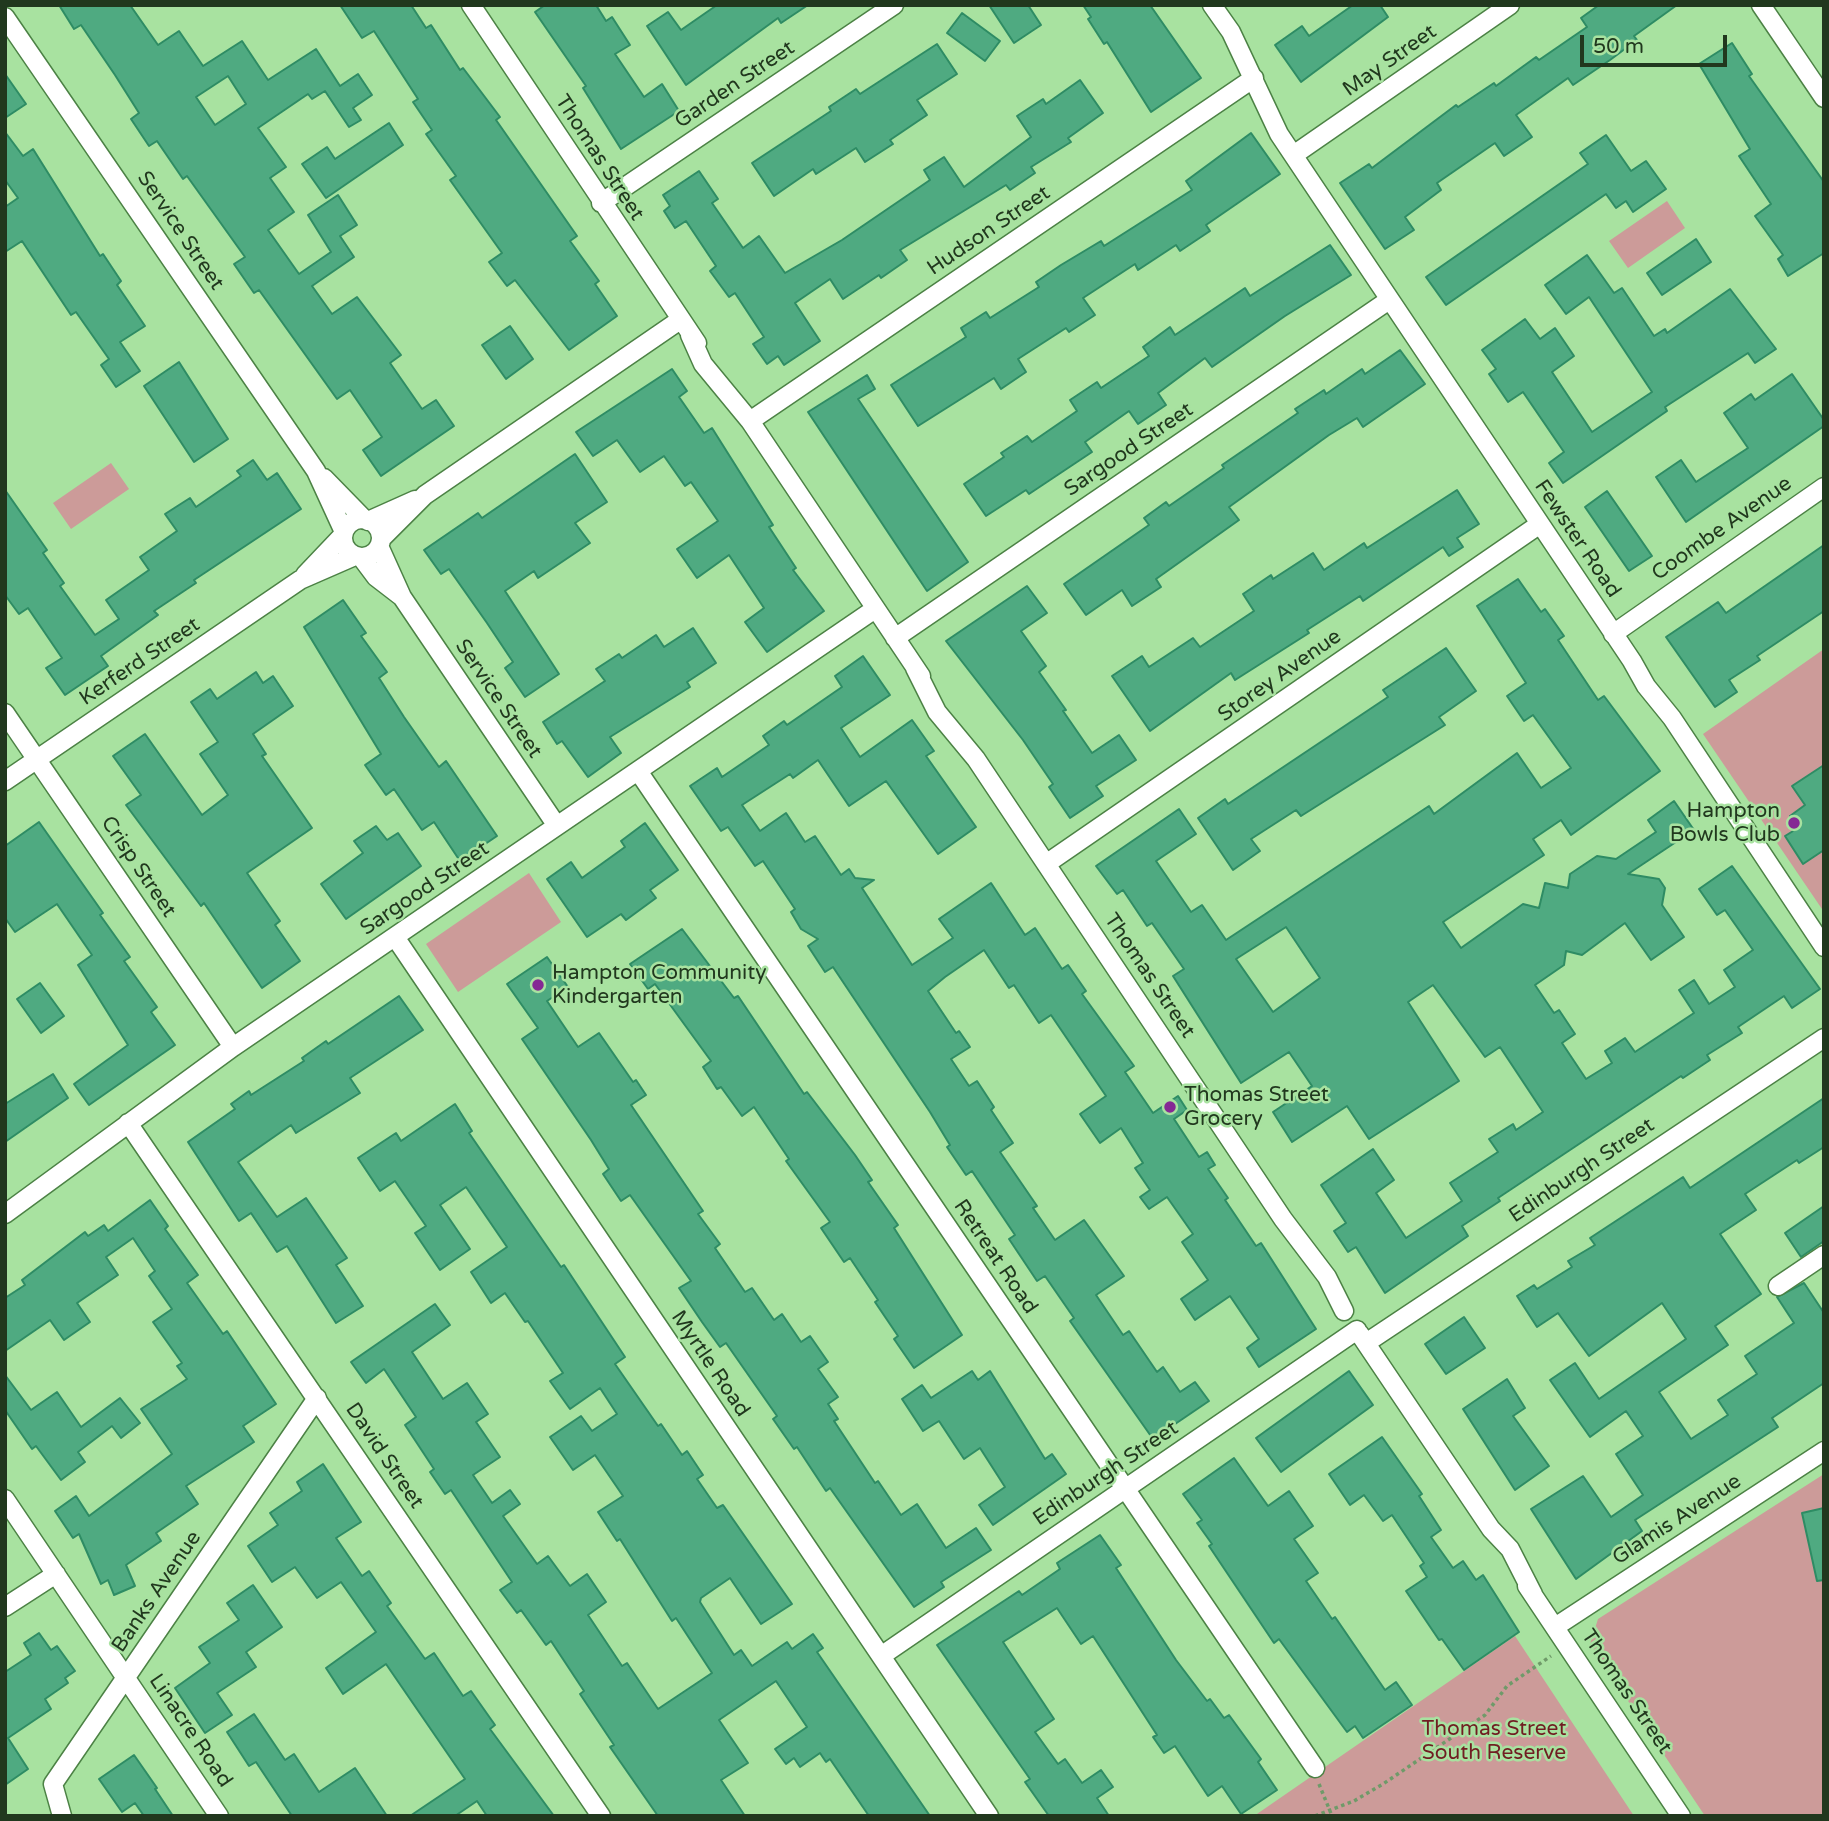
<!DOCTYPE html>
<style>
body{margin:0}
#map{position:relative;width:1829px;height:1821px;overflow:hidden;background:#a8e2a0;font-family:"Varela Round",sans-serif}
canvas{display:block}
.frame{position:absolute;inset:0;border:7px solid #21381e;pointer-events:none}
.scale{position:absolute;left:1580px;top:35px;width:147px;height:32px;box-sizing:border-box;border:4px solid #21381e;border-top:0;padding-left:9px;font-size:21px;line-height:24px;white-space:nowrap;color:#21381e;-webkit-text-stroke:5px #a8e2a0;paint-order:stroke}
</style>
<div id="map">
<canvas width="1829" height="1821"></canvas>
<div class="frame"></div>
<div class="scale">50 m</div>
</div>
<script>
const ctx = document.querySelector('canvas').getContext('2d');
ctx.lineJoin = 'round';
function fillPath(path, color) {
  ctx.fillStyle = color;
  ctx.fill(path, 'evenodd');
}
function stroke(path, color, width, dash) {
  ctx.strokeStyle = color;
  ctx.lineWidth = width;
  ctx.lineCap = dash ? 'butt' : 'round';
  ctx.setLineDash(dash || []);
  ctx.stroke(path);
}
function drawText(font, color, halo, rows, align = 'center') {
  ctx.font = font + ' "Varela Round",sans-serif';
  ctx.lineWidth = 5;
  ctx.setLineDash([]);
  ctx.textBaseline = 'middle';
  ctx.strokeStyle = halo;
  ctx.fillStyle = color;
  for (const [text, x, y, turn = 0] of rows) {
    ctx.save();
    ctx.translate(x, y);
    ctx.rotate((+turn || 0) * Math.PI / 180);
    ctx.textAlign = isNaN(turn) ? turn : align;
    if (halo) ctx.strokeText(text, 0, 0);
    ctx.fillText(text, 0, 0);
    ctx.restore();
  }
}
const green = new Path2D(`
 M1667,201L1685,228L1628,268L1609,241Z
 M111,463L129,489L71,529L53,503Z
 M1824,649V912L1703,734Z
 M529,873L561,922L458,992L426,944Z
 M1824,1474V1816H1705L1590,1644L1598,1619Z
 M1515,1636L1634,1816H1254Z`);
const building = new Path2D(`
 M59,5H130L158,45L179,31L203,66L242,41L268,80L316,49L340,86L358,74L372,95L353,108L361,120L349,127L325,91L312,99L308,94L258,128L286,167L270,178L294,212L268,230L299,274L331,252L308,215L338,195L357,225L340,236L354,257L312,286L332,314L357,297L401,355L390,363L422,409L436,400L454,426L381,476L363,450L382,437L350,390L337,399L259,290L254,293L234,264L245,257L187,176L183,179L157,141L149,146L131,119L139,113L115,75L81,25L74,29ZM228,76L246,104L215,125L196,97Z
 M340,5H411L426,28L431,25L460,70L463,68L500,117L496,120L577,236L570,241L599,281L595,284L617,316L569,350L515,280L507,286L489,262L502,253L450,180L456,176L426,134L432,130L413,102L418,99L374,31L362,38Z
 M545,5H596L606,21L612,17L630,45L615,54L644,97L662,84L679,111L621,149L583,88L586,86L535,12Z
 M717,5H808L781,23L778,18L686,85L647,26L668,12L681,30Z
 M989,5H1028L1041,25L1014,43Z
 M1083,5H1150L1201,78L1151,112L1107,42L1104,44L1088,19L1091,17Z
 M1353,5H1380L1388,17L1301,82L1275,45L1302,26L1309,36Z
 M1599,5H1677L1634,36L1637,40L1610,60L1573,85L1568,78L1516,115L1532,137L1504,156L1495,143L1437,183L1441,190L1405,217L1414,230L1385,249L1340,183L1369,164L1372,168L1456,105L1458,107L1494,83L1496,86L1536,57L1539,60L1587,27L1581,18Z
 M962,13L1000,41L985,61L947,33Z
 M1732,43L1752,74L1749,76L1824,182V253L1788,276L1778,259L1783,255L1755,216L1771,204L1739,156L1750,149L1699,64Z
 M937,44L957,74L917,100L927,115L890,140L893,144L865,162L856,148L816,174L813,169L774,196L752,163L831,111L829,107L856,89L860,94Z
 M5,74L26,104L5,118Z
 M1080,80L1103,113L1068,138L1071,142L1031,167L1035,173L1010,190L1006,185L900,250L907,260L881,278L879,275L843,299L830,279L795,303L820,341L784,365L778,356L767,364L753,344L764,337L735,293L729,297L710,271L716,266L686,221L675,228L664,211L670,206L663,195L699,171L718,199L712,203L743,248L759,236L785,273L842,240L930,180L924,170L944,157L964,187L1031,137L1017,116L1043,99L1046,104Z
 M389,123L403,145L326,198L302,164L327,147L335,159Z
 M5,132L23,156L33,149L100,256L103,254L121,281L117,285L145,326L120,342L140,371L116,387L101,365L109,359L76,312L71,315L22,241L5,252V207L18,198L5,180Z
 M1251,133L1280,174L1206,225L1210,231L1180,251L1176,245L1138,270L1135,264L1083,298L1095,315L1069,332L1066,328L1018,359L1026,372L1001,389L994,378L918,426L891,385L966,337L961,328L986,312L990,318L1039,287L1036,282L1061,265L1101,241L1104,246L1192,190L1186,181Z
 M1606,135L1631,171L1646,161L1666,189L1633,212L1626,201L1616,208L1606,194L1446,305L1426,277L1588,164L1580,153Z
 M1696,239L1711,262L1662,295L1647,273Z
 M1330,245L1351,275L1285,316L1212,367L1205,358L1158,393L1166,405L1138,424L1129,411L1085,442L1092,452L1029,494L1026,490L986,516L964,484L1004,457L1001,453L1027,436L1032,442L1077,411L1070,400L1097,382L1101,388L1149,356L1143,347L1170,327L1175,335L1245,288L1250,296Z
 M1587,255L1614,293L1622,288L1654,336L1665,329L1667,333L1730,289L1776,349L1755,363L1748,353L1665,407L1667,411L1563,483L1549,463L1564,452L1523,392L1508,402L1489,374L1496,369L1482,350L1525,319L1540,339L1555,328L1574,356L1552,372L1592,432L1652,392L1589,297L1566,314L1545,285Z
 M510,326L533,359L506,379L482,345Z
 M1400,350L1425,384L1363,427L1357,418L1329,435L1229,507L1239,520L1156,579L1161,587L1132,606L1122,590L1086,615L1064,584L1149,525L1144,518L1166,502L1169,506L1224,468L1222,465L1298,413L1295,409L1324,390L1326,394L1362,369L1365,374Z
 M179,362L228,439L194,462L144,386Z
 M672,369L687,391L679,397L704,433L712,428L773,525L769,527L796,568L793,570L824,611L767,652L745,622L764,608L729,555L697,578L677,549L718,521L691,482L685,486L664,456L640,472L617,440L593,456L576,432Z
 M1792,374L1824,420V426L1686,522L1656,477L1681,460L1696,482L1748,448L1724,413L1751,394L1755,400Z
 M867,375L875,389L858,399L968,562L927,591L808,412Z
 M575,454L607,502L575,523L590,543L538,578L534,571L505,591L559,674L525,697L505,668L513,662L487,623L449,569L441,574L424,550L478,513L482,518Z
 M253,460L267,480L277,473L301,509L194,580L196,583L154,611L158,615L101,656L108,666L65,695L46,668L62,658L28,608L19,614L5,595V490L47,550L43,553L64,583L60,586L95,635L119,619L106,600L149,570L140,557L177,531L165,514L190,498L196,507L241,476L237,471Z
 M1457,490L1479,524L1457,538L1463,547L1449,556L1443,547L1363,601L1360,596L1307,630L1309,633L1235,680L1231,673L1150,731L1112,676L1142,656L1149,667L1193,638L1200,647L1254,611L1243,594L1271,575L1273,579L1313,553L1324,570L1364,543L1367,548Z
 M1607,491L1652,556L1629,571L1585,507Z
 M1824,545V611L1757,656L1760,660L1729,680L1737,692L1715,707L1666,637L1718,602L1726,613Z
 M1518,579L1541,612L1545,609L1564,636L1558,640L1598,700L1604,696L1660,771L1571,835L1561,820L1533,839L1544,855L1443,922L1461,948L1523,904L1539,908L1545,883L1568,888L1570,874L1597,856L1616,859L1656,832L1648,820L1674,801L1694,830L1628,874L1659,879L1665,888L1662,905L1684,937L1651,960L1625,923L1582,955L1566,951L1564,965L1535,985L1554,1013L1559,1010L1575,1034L1562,1043L1586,1079L1612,1063L1605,1051L1625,1038L1635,1052L1694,1013L1679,990L1694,980L1709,1004L1735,987L1724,970L1753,950L1725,910L1717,915L1699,889L1732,866L1820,989L1792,1008L1784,996L1738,1027L1742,1033L1707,1055L1710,1060L1683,1078L1681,1076L1498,1198L1500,1201L1462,1226L1468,1236L1385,1293L1356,1247L1348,1252L1334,1231L1346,1223L1321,1185L1373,1149L1394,1180L1376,1193L1406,1238L1462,1201L1450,1183L1498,1152L1489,1139L1513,1124L1516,1130L1543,1112L1500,1047L1485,1057L1433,985L1408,1002L1459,1081L1369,1139L1347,1106L1292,1142L1273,1112L1312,1086L1289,1052L1241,1083L1173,976L1184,969L1152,923L1147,926L1123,890L1117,894L1096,866L1179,809L1196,834L1156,861L1191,912L1202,905L1226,940L1429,806L1434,814L1517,753L1541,788L1571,768L1533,715L1524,721L1507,696L1526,683L1477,606ZM1286,927L1320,978L1273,1012L1236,959Z
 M1027,586L1047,613L1021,631L1046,666L1039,672L1066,710L1063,711L1092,753L1119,735L1136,760L1096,786L1103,796L1070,818L1049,787L1053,784L1023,740L946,641Z
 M343,600L366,633L361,636L387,672L379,678L404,717L439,767L446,761L497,836L460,861L434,822L422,830L394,789L386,795L365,765L381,754L304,627Z
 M693,628L716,663L687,682L690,687L610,737L621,753L588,777L562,741L557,744L543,722L605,681L596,669L619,654L622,658L656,635L664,647Z
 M1446,648L1476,691L1439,717L1445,725L1301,816L1296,810L1251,839L1260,851L1233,870L1198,818L1225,799L1228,804L1388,697L1383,690Z
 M863,656L890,695L841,728L860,757L912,720L934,751L926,756L976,827L938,854L886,781L849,806L818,760L793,778L790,774L742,805L760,831L786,813L805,842L815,836L841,875L849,869L855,878L874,880L862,888L912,965L953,938L939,919L991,883L1025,935L1035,928L1062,969L1068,965L1086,991L1082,994L1134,1066L1125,1072L1153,1113L1178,1096L1187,1110L1174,1119L1199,1157L1207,1152L1215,1165L1208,1169L1228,1198L1225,1200L1256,1246L1261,1243L1316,1329L1259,1367L1247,1348L1259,1339L1230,1296L1195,1320L1181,1299L1208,1280L1182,1242L1193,1234L1167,1197L1149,1209L1140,1197L1150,1190L1135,1168L1143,1163L1121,1128L1100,1143L1080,1114L1106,1096L1051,1015L1039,1023L1014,985L1009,988L984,950L945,977L928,991L956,1033L959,1031L970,1047L951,1059L969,1086L977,1081L994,1107L991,1110L1013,1143L1000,1152L1037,1206L1033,1208L1055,1240L1084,1220L1124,1276L1096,1295L1123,1335L1129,1331L1157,1372L1163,1367L1180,1392L1195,1382L1209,1401L1153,1439L1070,1321L1074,1318L1045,1276L1037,1281L1009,1239L1015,1235L972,1171L966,1175L947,1147L950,1145L930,1112L833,967L825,972L808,946L818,939L801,929L791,912L795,909L763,861L755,866L728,827L721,831L690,786L717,768L722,777L769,745L763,736L784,721L787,725L842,687L835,676Z
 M256,672L263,683L273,676L293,706L253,734L266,754L262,756L312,828L247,873L280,921L275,925L300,961L262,988L204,903L201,906L126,805L141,795L113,756L145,734L202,815L228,795L200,754L218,742L191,702L210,689L217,699Z
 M1824,765V850L1803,864L1785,836L1798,828L1790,816L1805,805L1792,786Z
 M39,822L103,913L100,915L130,957L124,961L157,1007L151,1012L175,1045L89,1105L74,1084L128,1045L78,965L92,955L57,904L15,932L5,918V846Z
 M645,823L678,870L650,890L656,898L626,920L621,914L587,937L547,879L571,862L582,878L625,847L621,841Z
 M376,826L387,840L398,833L421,866L346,919L321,884L363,853L354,841Z
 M682,929L734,998L738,996L804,1094L807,1092L855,1155L872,1180L868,1182L898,1225L894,1228L962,1335L914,1368L894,1339L898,1336L875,1302L878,1300L850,1258L844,1262L821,1228L830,1222L786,1161L789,1159L754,1107L742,1116L721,1087L717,1089L703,1067L711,1061L655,984L648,989L630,964Z
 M547,957L568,987L547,1001L578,1047L599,1033L633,1082L636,1080L646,1095L631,1105L703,1211L698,1214L720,1244L715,1248L745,1292L752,1288L774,1320L782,1314L801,1342L810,1336L828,1362L818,1369L838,1397L828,1404L838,1419L834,1421L875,1483L878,1481L901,1515L917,1504L946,1548L976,1528L991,1550L941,1582L944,1587L914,1607L830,1488L826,1491L797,1447L794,1449L773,1419L777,1416L726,1343L720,1347L702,1322L679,1288L691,1281L630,1195L621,1201L603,1174L609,1169L591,1140L522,1039L538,1028L507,984Z
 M40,983L64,1016L41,1033L17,999Z
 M399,996L423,1030L350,1078L360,1093L296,1133L291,1125L238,1162L277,1217L306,1198L347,1258L336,1265L363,1306L336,1323L287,1246L277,1252L251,1213L239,1221L188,1142L235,1109L231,1104L249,1091L251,1095L304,1061L302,1058L326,1041L328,1044Z
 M53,1074L68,1098L5,1142V1104Z
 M1824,1098V1147L1799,1163L1797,1160L1745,1194L1756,1210L1720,1234L1761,1294L1715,1326L1728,1345L1659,1392L1691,1439L1728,1415L1718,1400L1757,1374L1745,1356L1794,1323L1777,1297L1804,1283L1824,1313V1383L1772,1418L1778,1427L1635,1520L1642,1531L1576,1579L1531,1509L1583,1476L1611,1517L1643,1495L1616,1454L1643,1436L1626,1411L1590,1437L1550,1380L1575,1363L1599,1399L1686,1339L1662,1303L1589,1356L1558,1313L1537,1327L1517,1296L1534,1285L1537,1289L1572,1267L1568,1261L1595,1245L1590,1238L1683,1177L1690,1188Z
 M455,1104L472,1131L469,1133L561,1267L564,1265L625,1357L615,1364L658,1426L661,1424L682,1455L687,1451L703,1475L697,1479L717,1508L723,1505L792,1604L761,1624L730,1578L701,1598L700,1602L734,1655L741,1650L752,1666L787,1642L792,1649L813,1634L823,1648L817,1652L930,1816H869L830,1759L826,1762L820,1753L800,1767L794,1758L786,1764L775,1749L807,1727L776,1681L719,1720L748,1763L721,1780L745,1816H658L610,1747L614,1745L580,1694L584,1691L551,1641L546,1645L521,1610L517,1613L500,1590L512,1582L451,1490L445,1494L430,1472L434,1469L405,1425L416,1417L384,1369L366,1383L351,1362L435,1304L450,1325L412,1352L443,1399L467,1383L488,1414L476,1422L500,1457L473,1475L492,1503L510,1490L520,1504L503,1516L537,1564L548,1556L570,1586L587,1574L606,1602L588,1615L622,1666L627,1663L658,1709L712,1673L676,1618L672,1621L620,1539L617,1541L598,1512L623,1496L595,1455L573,1470L550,1437L581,1416L592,1431L617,1414L600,1388L570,1409L550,1381L563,1373L528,1321L525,1322L505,1293L491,1303L471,1272L507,1247L466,1187L440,1205L470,1249L440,1270L415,1233L426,1226L395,1181L380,1191L358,1158L396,1133L401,1141Z
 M150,1200L168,1226L165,1229L198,1275L187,1283L223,1334L227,1331L276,1404L243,1426L254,1442L186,1486L198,1504L156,1533L161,1541L126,1565L135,1586L114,1595L108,1580L101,1584L79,1534L73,1538L55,1511L76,1496L89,1516L172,1454L141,1409L187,1379L177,1366L182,1363L153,1322L172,1309L149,1276L155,1271L133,1238L106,1257L118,1275L77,1303L90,1322L64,1340L50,1320L5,1351V1298L25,1285L22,1280L85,1232L88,1236L104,1225L108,1231Z
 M1824,1206V1241L1801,1257L1785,1233Z
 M1464,1317L1485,1348L1446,1374L1425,1344Z
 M972,1371L978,1380L990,1371L1045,1459L1052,1454L1066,1474L993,1525L979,1505L1005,1487L980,1448L964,1459L939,1421L923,1431L902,1399L922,1385L931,1398Z
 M1349,1371L1373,1405L1281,1472L1256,1438Z
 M5,1375L31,1410L57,1392L81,1427L120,1398L140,1423L121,1438L112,1426L78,1452L85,1462L61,1480L36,1446L32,1449L5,1410Z
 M1507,1379L1525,1408L1513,1416L1549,1466L1515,1490L1463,1409Z
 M1382,1437L1422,1494L1419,1496L1441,1530L1431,1537L1453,1568L1463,1561L1476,1580L1483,1575L1519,1632L1464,1670L1442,1639L1439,1640L1406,1591L1427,1577L1420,1566L1424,1563L1392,1515L1383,1521L1364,1495L1350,1505L1329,1474Z
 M1234,1458L1268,1506L1289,1491L1313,1526L1294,1539L1318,1573L1306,1581L1332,1619L1335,1617L1385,1690L1396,1682L1412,1705L1363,1738L1355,1726L1347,1732L1279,1639L1274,1643L1209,1546L1212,1544L1197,1523L1202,1520L1183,1494Z
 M323,1464L361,1522L336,1538L362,1576L369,1571L391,1603L387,1606L425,1659L434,1653L463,1696L471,1691L495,1725L490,1729L554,1816H487L477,1801L455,1816H410L465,1779L386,1664L343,1694L326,1668L376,1632L341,1582L317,1598L295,1567L272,1582L248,1546L278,1525L270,1513L302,1491L297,1482Z
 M1824,1508V1580L1817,1581L1802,1513Z
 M1100,1535L1121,1565L1116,1568L1176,1660L1207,1701L1210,1699L1224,1718L1229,1715L1261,1759L1258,1762L1277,1790L1241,1814L1222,1786L1208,1796L1175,1746L1164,1753L1153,1737L1157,1735L1093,1636L1081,1644L1057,1608L1003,1642L1054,1719L1035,1732L1058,1764L1065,1759L1082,1783L1101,1770L1113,1787L1097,1798L1109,1816H1049L1025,1782L1030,1779L937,1645L1019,1591L1022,1595L1060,1569L1057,1563Z
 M253,1585L282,1627L246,1652L256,1667L217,1693L232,1715L205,1733L175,1688L210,1663L199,1647L239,1620L227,1603Z
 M39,1633L51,1650L57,1646L75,1671L65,1678L68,1683L45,1699L51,1709L8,1738L28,1769L5,1785V1672L31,1655L24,1643Z
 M254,1714L285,1760L294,1754L319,1792L355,1768L387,1816H292L256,1762L249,1766L227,1732Z
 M134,1755L157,1788L155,1789L173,1816H144L135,1803L122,1812L99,1779Z`);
const path = new Path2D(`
 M1319,1784L1332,1816
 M1315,1816L1354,1801L1383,1784L1485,1715L1507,1686L1551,1656`);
const street = new Path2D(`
 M471,5L697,343
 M1212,5L1231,32L1279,134L1632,661L1646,686L1672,718L1824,947
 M1761,5L1824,98
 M5,17L316,471L344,532
 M1295,154L1510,5
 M601,203L894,5
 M690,335L703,364L750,421L921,676
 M750,421L1254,78
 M324,478L365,520
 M343 538a19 19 0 1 1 38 0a19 19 0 1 1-38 0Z
 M368,521L415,500
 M381,539L425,495L680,320
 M379,546L402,597L557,826
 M361,557L376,577L402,597
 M305,575L343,535
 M1613,634L1824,487
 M895,638L1389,300
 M915,668L937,712L976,759L1283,1219L1327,1277L1344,1311
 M5,713L233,1047
 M638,771L1315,1768
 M5,781L300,580L355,556
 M1046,864L1540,524
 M395,937L989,1816
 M128,1123L601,1816
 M5,1214L233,1047L875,609
 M1778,1286L1824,1255
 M1359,1333L1491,1529L1510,1549L1533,1594
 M1366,1343L1824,1038
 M5,1499L219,1816
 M1527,1586L1681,1816
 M5,1607L56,1574
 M1555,1627L1824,1451
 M881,1656L1357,1330
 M62,1816L53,1784L317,1398`);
const markers = [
 [1794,823,7,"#852994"],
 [538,985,7,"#852994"],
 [1170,1107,7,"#852994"]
];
const streetNames = [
 ["May Street",1390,61,-35],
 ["Garden Street",735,85,-34],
 ["Thomas Street",599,158,57],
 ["Service Street",180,231,56],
 ["Hudson Street",989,231,-34],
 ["Sargood Street",1129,450,-34],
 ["Coombe Avenue",1722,529,-35],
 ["Fewster Road",1577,539,56],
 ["Kerferd Street",140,662,-34],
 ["Storey Avenue",1280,676,-35],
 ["Service Street",498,699,56],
 ["Crisp Street",138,867,56],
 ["Sargood Street",425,889,-34],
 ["Thomas Street",1149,976,56],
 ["Edinburgh Street",1582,1171,-34],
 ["Retreat Road",995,1257,56],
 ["Myrtle Road",710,1364,56],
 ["David Street",384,1456,56],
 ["Edinburgh Street",1106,1474,-34],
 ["Glamis Avenue",1677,1520,-33],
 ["Banks Avenue",157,1592,-56],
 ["Thomas Street",1626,1692,56],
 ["Linacre Road",190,1731,56]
];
const poiNames = [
 ["Hampton",1780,811,"right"],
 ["Bowls Club",1780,835,"right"],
 ["Hampton Community",552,973],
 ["Kindergarten",552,997],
 ["Thomas Street",1184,1095],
 ["Grocery",1184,1119]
];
const parkNames = [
 ["Thomas Street",1494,1729],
 ["South Reserve",1494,1753]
];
fillPath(green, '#cc9b99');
fillPath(building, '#4faa81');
stroke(building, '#2e8c64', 2);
stroke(street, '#4c8245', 21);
stroke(path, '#6f9a69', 3.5, [3.5, 3.5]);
stroke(street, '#fff', 18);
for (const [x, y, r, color] of markers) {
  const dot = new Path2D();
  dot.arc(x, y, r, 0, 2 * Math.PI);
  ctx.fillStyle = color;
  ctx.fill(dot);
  stroke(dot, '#a8e2a0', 2.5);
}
drawText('21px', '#21381e', '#a8e2a0', streetNames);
drawText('21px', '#21381e', '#a8e2a0', poiNames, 'left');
drawText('21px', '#701d22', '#a8e2a0', parkNames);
</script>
